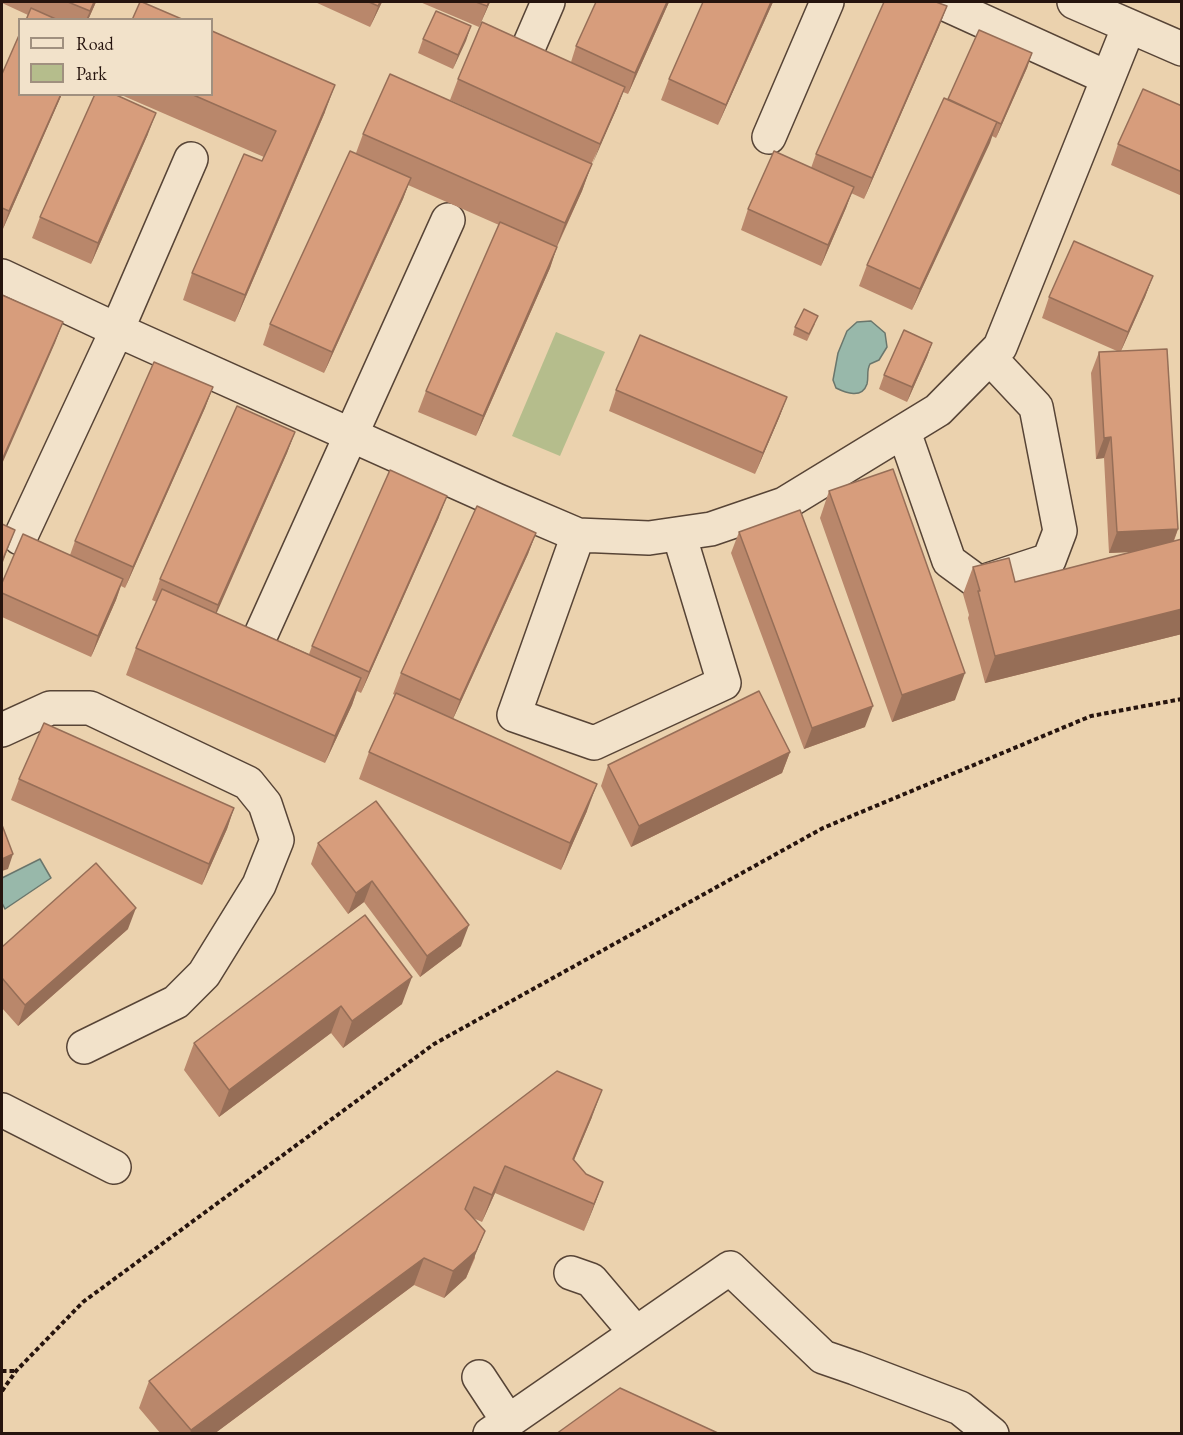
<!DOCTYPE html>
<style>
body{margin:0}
#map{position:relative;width:1183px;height:1435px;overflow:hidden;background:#ebd2ae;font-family:"EB Garamond",serif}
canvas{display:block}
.frame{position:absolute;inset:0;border:3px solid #26140e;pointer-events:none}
.legend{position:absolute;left:18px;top:18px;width:195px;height:78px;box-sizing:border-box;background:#f2e2ca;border:2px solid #a0907f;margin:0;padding:8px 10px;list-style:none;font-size:18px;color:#26140e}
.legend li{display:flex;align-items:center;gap:12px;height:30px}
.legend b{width:30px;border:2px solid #a0907f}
</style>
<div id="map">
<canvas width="1183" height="1435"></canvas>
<div class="frame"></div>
<ul class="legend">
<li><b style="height:8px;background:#f2e2ca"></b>Road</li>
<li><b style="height:16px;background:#b5bd8c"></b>Park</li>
</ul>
</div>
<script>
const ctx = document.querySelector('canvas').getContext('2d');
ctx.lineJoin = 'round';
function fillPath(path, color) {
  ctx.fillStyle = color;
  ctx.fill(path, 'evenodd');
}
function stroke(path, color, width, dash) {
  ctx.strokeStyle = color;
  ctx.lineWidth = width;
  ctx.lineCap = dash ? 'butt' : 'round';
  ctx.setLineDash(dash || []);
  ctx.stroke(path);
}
const green = new Path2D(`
 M556,332L605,352L560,456L512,436Z`);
const water = new Path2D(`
 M871,321L885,333L887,347L879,360L870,364C866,371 869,377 867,384C862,399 846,393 836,388L833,380L838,353L847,331L857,322Z
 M40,859L51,878L5,909L2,903V878Z`);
const path = new Path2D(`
 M2,1371H15
 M2,1391L16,1371L83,1302L434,1044L823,828L1091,716L1182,699`);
const minor = new Path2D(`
 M941,2L1108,78
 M1074,2L1182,49
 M529,46L548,2
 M769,137L827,2
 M2,276L117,330L496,500L578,535L649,538L711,529L784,504L938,410L1000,347L1129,26
 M904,432L949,561L979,583L1049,560L1060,531L1036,407L990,358
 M578,535L514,715L594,743L724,683L679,534
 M20,538L117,330L191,159
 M258,641L448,220
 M2,730L50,708H90L248,783L265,804L277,840L259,885L204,974L176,1002L84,1047
 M2,1110L114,1167
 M571,1273L591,1280L636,1333
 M479,1377L508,1421
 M490,1434L730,1268L823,1357L855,1368L960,1408L992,1434`);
const wall = new Path2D(`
 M2,2H96L88,20H26L28,15L2,3Z
 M315,2H382L370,27Z
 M420,2H490L479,27Z
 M669,2L628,94L623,92L617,108L591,165L582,191L557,247L550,268L476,436L418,412L426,391L499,225L408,185L403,199L324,373L263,345L270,324L356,153L363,134L510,127L450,100L458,79L571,62L576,46Z
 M773,2L718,125L661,100L669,79Z
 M947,6L939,27L864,199L851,193L846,208L821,266L741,230L748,209L811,168L816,154Z
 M471,26L453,69L418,53L423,39Z
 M1032,53L1027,68L996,138L992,136L912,310L859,286L867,265L948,99Z
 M2,74L62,94L2,231Z
 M119,94H212L325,112L235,322L183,300L192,273L264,157Z
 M1182,106V196L1111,165L1118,144Z
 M148,134L91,264L32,238L40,217Z
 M1153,276L1145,297L1121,351L1178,529L1174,541L1182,539V634L985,683L968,618L969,615L963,594L973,567L1015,582L1131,552L1109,553L1104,458L1096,459L1091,373L1099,352L1117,351L1042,318L1049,297Z
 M815,324L807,341L793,335L795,327Z
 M932,343L927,357L907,402L879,389L884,375Z
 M213,387L205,408L125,588L121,586L116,600L91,657L2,617V583L70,555L75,541Z
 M616,390L787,397L779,418L755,474L609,411Z
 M295,432L287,453L216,613L309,654L312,646L439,517L361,693L357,691L352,705L325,763L126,675L136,648L157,602L152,600L160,579Z
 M829,491L955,700L892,722L820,518Z
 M739,532L865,727L804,749L731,553Z
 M536,533L528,554L453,719L587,811L561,870L359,779L369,752L395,695L393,694L401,673Z
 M790,752L782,773L631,847L601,786L608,765Z
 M19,779L234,808L227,829L202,885L11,800Z
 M318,843L461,946L420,977L364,902L348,914L311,864Z
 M365,915L402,1004L343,1048L331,1033L219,1117L184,1070L194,1043Z
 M128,929L18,1026L2,1008V947Z
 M557,1071L592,1117L574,1160L586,1174L603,1182L584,1231L495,1193L482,1222L473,1218L475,1258L466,1278L444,1298L414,1285L214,1434H161L139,1408L149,1381Z`);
const shadedWall = new Path2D(`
 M94,2H96L88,20H86Z
 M380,2H382L370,27Z
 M489,2H490L479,27Z
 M667,2H669L628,94L635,73Z
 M771,2H773L718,125L726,105Z
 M947,6L939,27L864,199L872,178Z
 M471,26L466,41L453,69L458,55Z
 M1032,53L1027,68L996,138L1001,124Z
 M335,85L325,112L235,322L245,295Z
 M625,87L617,108L592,165L600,144Z
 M61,94H62L2,231L9,211Z
 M156,113L148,134L91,264L98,243Z
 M997,122L990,143L912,310L920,289Z
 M592,164L582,191L555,250L565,223Z
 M411,178L403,199L324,373L332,352Z
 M854,187L846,208L821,266L828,245Z
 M557,247L550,268L476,436L483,416Z
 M1153,276L1145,297L1120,353L1128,332Z
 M63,322L55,343L2,464V460Z
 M932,343L927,357L907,402L912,387Z
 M213,387L205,408L125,588L133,567Z
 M787,397L779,418L755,474L763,453Z
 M295,432L287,453L211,626L218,605Z
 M1111,437L1104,458L1096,459L1104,438Z
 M447,496L439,517L361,693L369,672Z
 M1178,529L1170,550L1109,553L1117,532Z
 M15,530L7,551L2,565V561Z
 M536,533L528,554L452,721L460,700Z
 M123,579L116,600L91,657L98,636Z
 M1182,609V634L985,683L995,656Z
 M965,673L955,700L892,722L902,695Z
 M361,678L352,705L325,763L335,736Z
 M873,706L865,727L804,749L812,728Z
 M790,752L782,773L631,847L639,826Z
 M597,784L587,811L561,870L570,843Z
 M234,808L227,829L202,885L209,864Z
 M13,854L8,869L2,871V859Z
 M372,881L364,902L348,914L356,893Z
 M136,908L128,929L18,1026L25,1005Z
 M469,925L461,946L420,977L427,956Z
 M412,977L402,1004L343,1048L352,1021Z
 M341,1006L331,1033L219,1117L229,1090Z
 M602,1090L592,1117L563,1186L573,1159Z
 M505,1166L495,1193L482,1222L492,1195Z
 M603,1182L593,1209L584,1231L594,1204Z
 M485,1231L466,1278L444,1298L453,1271Z
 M424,1258L414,1285L214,1434H190L191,1430Z`);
const building = new Path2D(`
 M68,2H94L90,11Z
 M140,2H142L184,20H132Z
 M369,2H380L378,6Z
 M476,2H489L487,6Z
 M596,2H667L635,73L576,46Z
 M703,2H771L726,105L669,79Z
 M884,2H936L947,6L872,178L816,154Z
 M31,8L58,20H26Z
 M436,11L471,26L458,55L423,39Z
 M482,22L625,87L600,144L458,79Z
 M979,30L1032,53L1001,124L948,99Z
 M212,31L335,85L245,295L192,273L244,154L262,161L276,131L191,94H212Z
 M20,33V94H61L9,211L2,208V74Z
 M390,74L592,164L565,223L363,134Z
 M1143,89L1182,106V172L1118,144Z
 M95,94H114L156,113L98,243L40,217Z
 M944,98L997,122L920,289L867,265Z
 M350,151L411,178L332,352L270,324Z
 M774,151L854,187L828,245L748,209Z
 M500,222L557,247L483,416L426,391Z
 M1074,241L1153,276L1128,332L1049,297Z
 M2,295L63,322L2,460Z
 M804,309L818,316L809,334L795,327Z
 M904,330L932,343L912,387L884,375Z
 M640,335L787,397L763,453L616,390Z
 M1167,349L1178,529L1117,532L1111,437L1104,438L1099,352Z
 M154,362L213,387L133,567L75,541Z
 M237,406L295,432L218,605L160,579Z
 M893,469L965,673L902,695L829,491Z
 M390,470L447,496L369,672L312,646Z
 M477,506L536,533L460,700L401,673Z
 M800,510L873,706L812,728L739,532Z
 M2,524L15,530L2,561Z
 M23,534L123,579L98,636L2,593V583Z
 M1182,539V609L995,656L978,591H980L973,567L1009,558L1015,582Z
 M162,589L361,678L335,736L136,648Z
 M759,691L790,752L639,826L608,765Z
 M396,693L597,784L570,843L369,752Z
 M44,723L234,808L209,864L19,779Z
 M376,801L469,925L427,956L372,881L356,893L318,843Z
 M2,825L13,854L2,859Z
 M96,863L136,908L25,1005L2,978V947Z
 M365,915L412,977L352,1021L341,1006L229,1090L194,1043Z
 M557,1071L602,1090L573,1159L586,1174L603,1182L594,1204L505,1166L492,1195L474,1187L465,1209L485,1231L476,1251L453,1271L424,1258L191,1430L149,1381Z
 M620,1388L720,1434H556Z`);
fillPath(green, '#b5bd8c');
fillPath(water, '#98b8aa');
stroke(water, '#6a766c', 1.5);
stroke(minor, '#574436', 36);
stroke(path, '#26140e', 4, [4.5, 3]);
stroke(minor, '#f2e2ca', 33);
fillPath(wall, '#b9876b');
fillPath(shadedWall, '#966e57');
fillPath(building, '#d79d7c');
stroke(building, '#966e57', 1.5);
</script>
